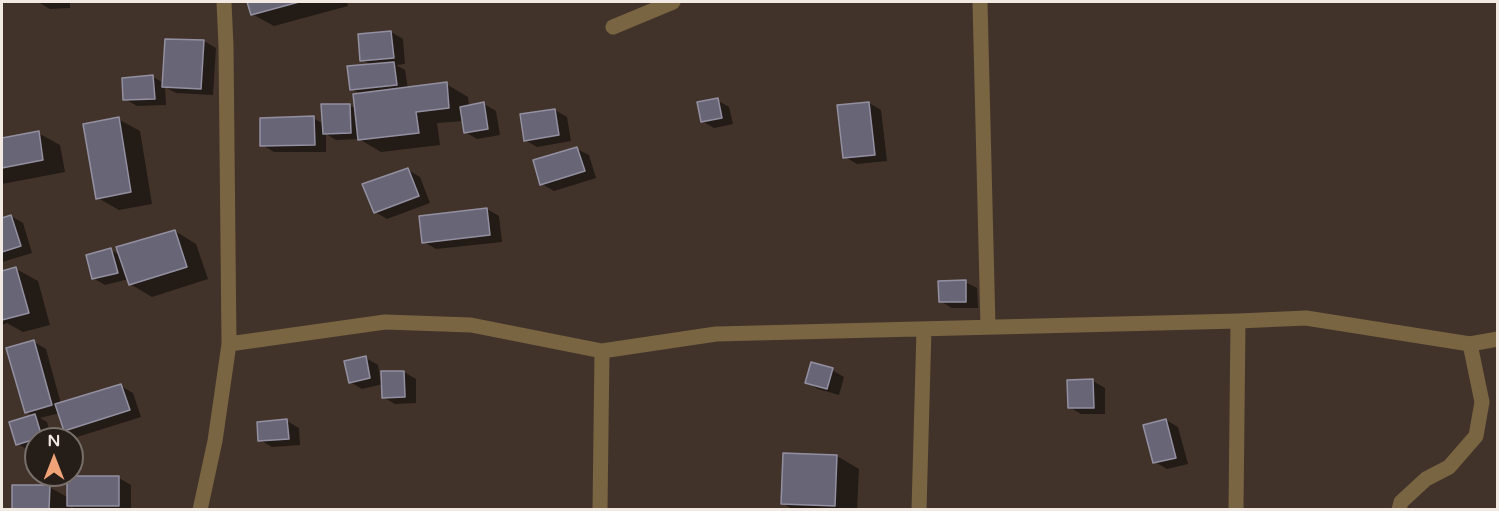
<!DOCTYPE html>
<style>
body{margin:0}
#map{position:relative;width:1499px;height:511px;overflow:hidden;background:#42332a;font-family:"Varela Round",sans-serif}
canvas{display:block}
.frame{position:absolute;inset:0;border:3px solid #f3e9e3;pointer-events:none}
.north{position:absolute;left:24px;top:427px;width:60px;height:60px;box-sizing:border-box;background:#241d18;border:2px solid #776f69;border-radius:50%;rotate:0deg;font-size:16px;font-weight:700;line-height:24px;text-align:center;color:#f3e9e3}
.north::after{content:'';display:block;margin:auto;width:21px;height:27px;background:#efa377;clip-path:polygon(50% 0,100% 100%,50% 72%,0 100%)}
</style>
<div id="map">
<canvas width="1499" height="511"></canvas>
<div class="frame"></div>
<div class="north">N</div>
</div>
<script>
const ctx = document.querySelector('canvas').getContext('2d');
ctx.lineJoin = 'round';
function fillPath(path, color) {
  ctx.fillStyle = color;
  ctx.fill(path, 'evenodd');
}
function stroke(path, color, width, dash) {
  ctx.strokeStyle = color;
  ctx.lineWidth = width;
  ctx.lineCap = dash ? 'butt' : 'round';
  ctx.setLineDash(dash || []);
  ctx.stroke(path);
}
const shadow = new Path2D(`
 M38,2H70V8L50,9Z
 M248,2H347L348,6L274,26L252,14Z
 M391,32L403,39L405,64L396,65L405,70L408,89L446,84L468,97L469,106L484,104L496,111L500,135L477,139L465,132L464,121L437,123L440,145L381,152L359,139L336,140L326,134V152H274L262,145L313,118L324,124L350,105L356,109L361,94L351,89L372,65L362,60Z
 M204,41L216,48L213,95L176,93L165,87L166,105L137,106L125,99L153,77L164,83Z
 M717,100L729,107L733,124L714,128L702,121Z
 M869,103L881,110L887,161L857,164L845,157Z
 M555,110L567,117L571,141L537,147L525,140Z
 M118,119L140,131L152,204L119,210L98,198Z
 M38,133L60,145L65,172L2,184V139Z
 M577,149L589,155L596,178L554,191L542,184Z
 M408,170L420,177L430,203L387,219L375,212Z
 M487,209L499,216L502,242L436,249L424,242Z
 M11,216L23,223L32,253L2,262V219Z
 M175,231L196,244L208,279L152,297L130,284L129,279L105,285L93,278L111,250L121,256Z
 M16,269L38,281L50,325L23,332L7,323L2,325V273Z
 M965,282L977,288L978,308H952L940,301Z
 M34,342L46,349L61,404L121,386L133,393L141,417L77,437L65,430L60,413L40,418L47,422L52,439H36V449L30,451L18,444L33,416L26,412Z
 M366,358L378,365L381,384L404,372L416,379V403L395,404L383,397V384L362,389L350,382Z
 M832,370L844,377L839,395L818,389L806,382Z
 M1093,381L1105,388V414H1081L1069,407Z
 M1166,420L1178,427L1188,464L1167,469L1155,462Z
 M287,421L299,428L300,445L272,447L260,440Z
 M837,456L859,469L857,510H794L782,503Z
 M119,478L131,485V510H76L71,506V510H13L49,487L69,498Z`);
const building = new Path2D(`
 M247,2H299L251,15Z
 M391,31L394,58L360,61L358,34Z
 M165,39L204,40L201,89L162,87Z
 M394,62L397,85L350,90L347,66Z
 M153,75L155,99L123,100L122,78Z
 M447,82L449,108L416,112L419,133L358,140L353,94Z
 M718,98L722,118L701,122L697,102Z
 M484,102L488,129L464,133L460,107Z
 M869,102L875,155L843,158L837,105Z
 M321,104H350L351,133L323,134Z
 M555,109L559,135L524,141L520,114Z
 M314,116L315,145L260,146V118Z
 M119,117L131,192L96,199L83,124Z
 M39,131L43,160L2,168V138Z
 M577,147L585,171L540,185L533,160Z
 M408,168L419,196L374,213L362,184Z
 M487,208L490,235L422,243L419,216Z
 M11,215L21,246L2,252V218Z
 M175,230L187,267L129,285L116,247Z
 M111,248L118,273L92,279L86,255Z
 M16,267L29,313L2,320V271Z
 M966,280V302H939L938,281Z
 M34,340L52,405L25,413L6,348Z
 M366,356L370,378L349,383L344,361Z
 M811,362L833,368L827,389L805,383Z
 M381,371H404L405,397L382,398Z
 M1093,379L1094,408H1068L1067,380Z
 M121,384L130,410L64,431L55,404Z
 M35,414L42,437L16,445L9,422Z
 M287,419L289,439L258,441L257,422Z
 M1166,419L1176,458L1153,463L1143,425Z
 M783,453L837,455L835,506L781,504Z
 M67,476H119V506H67Z
 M12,485H50L49,510H12Z`);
const minor = new Path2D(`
 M980,2L988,327
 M613,27L673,2
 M229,344L385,322L471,325L602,351L716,334L1238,321L1306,318L1470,344L1498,339
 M200,510L215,441L229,344L226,46L224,2
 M600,510L602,351
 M919,510L924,329
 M1236,510L1238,321
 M1399,510L1401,502L1426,479L1449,467L1476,436L1482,402L1470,344`);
fillPath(shadow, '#0007');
fillPath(building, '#686576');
stroke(building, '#9390a2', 1.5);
stroke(minor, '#796542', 15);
</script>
